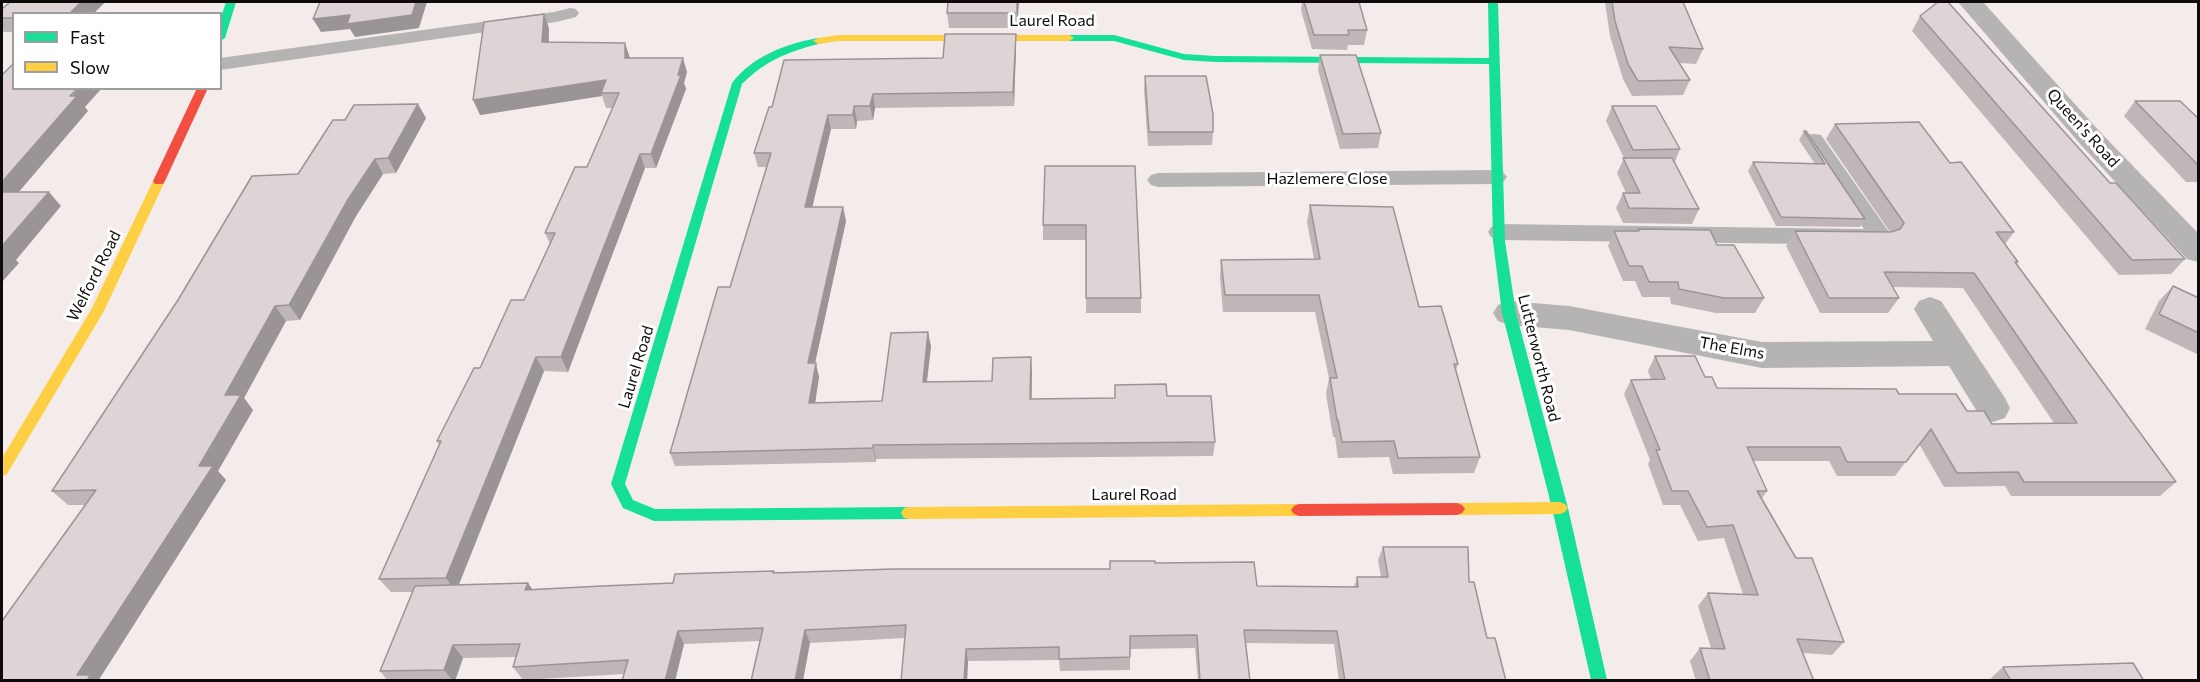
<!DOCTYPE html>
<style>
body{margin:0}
#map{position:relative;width:2200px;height:682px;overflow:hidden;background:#f4eceb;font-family:Commissioner,sans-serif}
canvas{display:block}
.frame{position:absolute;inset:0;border:3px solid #0f0b0a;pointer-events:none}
.legend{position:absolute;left:12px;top:12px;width:210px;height:78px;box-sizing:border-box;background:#fff;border:2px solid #9f9d9d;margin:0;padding:8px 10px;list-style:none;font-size:18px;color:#0f0b0a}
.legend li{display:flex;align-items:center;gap:12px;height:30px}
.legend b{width:30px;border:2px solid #9f9d9d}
</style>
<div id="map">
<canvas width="2200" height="682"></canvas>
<div class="frame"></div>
<ul class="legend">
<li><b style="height:8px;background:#16e098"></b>Fast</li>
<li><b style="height:8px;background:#ffcf43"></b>Slow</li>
</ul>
</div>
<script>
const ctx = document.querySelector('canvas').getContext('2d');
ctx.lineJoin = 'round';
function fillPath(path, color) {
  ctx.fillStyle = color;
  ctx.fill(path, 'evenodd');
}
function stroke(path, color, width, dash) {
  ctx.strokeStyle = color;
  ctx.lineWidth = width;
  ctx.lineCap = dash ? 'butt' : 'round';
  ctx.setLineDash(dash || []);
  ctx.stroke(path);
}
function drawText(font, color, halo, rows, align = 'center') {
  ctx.font = font + ' Commissioner,sans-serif';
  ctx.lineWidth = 6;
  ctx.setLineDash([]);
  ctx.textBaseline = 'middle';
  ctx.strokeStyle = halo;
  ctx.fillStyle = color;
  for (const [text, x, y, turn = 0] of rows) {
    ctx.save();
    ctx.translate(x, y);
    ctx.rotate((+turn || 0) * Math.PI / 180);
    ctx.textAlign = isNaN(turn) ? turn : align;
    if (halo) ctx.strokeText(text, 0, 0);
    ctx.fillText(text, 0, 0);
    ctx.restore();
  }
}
const lane = new Path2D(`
 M570,8L576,9L579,13L576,17L556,22L220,70V58L554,12Z
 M1814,134L1821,135L1889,232L1892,237L1889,242L1881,245L1499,240L1491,237L1488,232L1491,227L1499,224L1864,229L1804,140L1807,135Z
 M1496,170L1503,172L1507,177L1503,182L1496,184L1158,187L1151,185L1147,180L1151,175L1158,173Z`);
const street = new Path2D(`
 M1958,2H1983L2101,133L2198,233V262L2187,259L2081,145Z
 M1930,297L1941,301L2005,398L2010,408L2005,418L1993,422L1981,418L1949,366L1762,368L1569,330L1509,325L1498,321L1493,313L1498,305L1509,301L1569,306L1762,342L1933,341L1914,309L1919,301Z`);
const fast = new Path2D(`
 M226,2H236L225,38L220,41V20Z
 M1488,2H1498L1505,241L1516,313L1568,508L1607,680H1591L1552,508L1502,313L1493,241L1489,64L1215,62L1184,60L1114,41H1069L1064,38L1069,35H1114L1184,54L1215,56L1489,58Z
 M818,38L823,41L822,43C790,51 766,60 742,84L625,484L633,500L655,509L909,507L914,508L917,513L914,518L909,519L654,521L623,508L611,484L732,83C753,56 785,44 818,38Z`);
const slow = new Path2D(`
 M838,35H1069L1074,38L1069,41H838L818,44L813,41L818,38Z
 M159,177L165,181L104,311L7,474L2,476V458L91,310L153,181Z
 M1560,502L1565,504L1568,508L1565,512L1560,514L1457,515L1452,513L1449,509L1452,505L1457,503Z
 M1299,504L1304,506L1307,510L1304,514L1299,516L909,519L904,518L901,513L904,508L909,507Z`);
const jam = new Path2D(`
 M197,88H208L165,181L163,184H155L153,181Z
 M1457,503L1462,505L1465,509L1462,513L1457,515L1299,516L1294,514L1291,510L1294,506L1299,504Z`);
const wall = new Path2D(`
 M10,2H105L93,14H14V32H4L2,29V9Z
 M1019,2L1017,28H949L947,13Z
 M1302,2H1359L1367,30L1364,45H1348L1347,50L1312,49L1301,10Z
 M1605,2H1683L1703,49L1696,64L1679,63L1690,80L1683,95L1632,96L1623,79L1610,36Z
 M1920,16L2110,183L2185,259L2171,274L2119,275L1912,31Z
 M549,28V42L630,58L687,72L684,83L686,89L656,168H645L568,372L544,371L458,585L532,589L673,583L774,571V573L1110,569L1155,563L1257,586L1354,587L1357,577H1381L1378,560L1383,547L1469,582L1487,638L1506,681H1339L1334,644L1246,643L1250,681H1198L1195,648L1130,649V670L1060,671L1059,660L968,661L967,681H901L905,638L810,643L760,641L684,644L675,681H622L624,674L523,680L513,667L516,657L463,658L455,681H388L380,671L412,592H391L379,579L439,445L437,441L480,368L524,300L550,244L545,233L587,167L613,108H606L602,96L480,115Z
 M1016,34V48L1014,106L875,108L873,120L857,121L856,129H831L812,207H843L846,221L815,363L819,377L815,403L882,401L931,346L927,382L992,381L1032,371V399L1115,398V385L1167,396L1215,442L1213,456L876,459V462L675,466L670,453L730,287L767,167H758L754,153L772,107L943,58Z
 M1320,55L1381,133L1378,148L1340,149L1318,70Z
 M1145,76L1213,132L1212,145L1148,146L1144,90Z
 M2135,101L2199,119V182H2186L2124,116Z
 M1612,106L1680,149L1675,162L1699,209L1692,224L1623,223L1616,208L1623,193H1626L1617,173L1624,158L1606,121Z
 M426,118L396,173L383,174L356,216L300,320L286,321L244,398L253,410L218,471L226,480L98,681H2L85,505H68L52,491L298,174Z
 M1835,124L1950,163L2014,232L2005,244L2018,262L2017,264L2176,482L2160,496H2011L2005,486L1944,487L1919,444L1895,476H1837L1829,461H1753L1767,491L1762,498L1844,642L1832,655L1803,653L1814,681H1696L1690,661L1700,648H1711L1698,606L1708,593L1743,594L1724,538L1698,541L1680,505H1663L1648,464L1650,460L1624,394L1631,380L1651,379L1648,371L1655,356L1705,377L1717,388L1899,394L1967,411L1992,424L2054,423L1963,288L1892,287L1899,298L1888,313H1820L1786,246L1795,231L1890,232L1826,139Z
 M1804,131L1865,219L1860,227L1776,226L1748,171L1753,162L1815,164L1799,140Z
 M1045,166L1141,298V313H1086V240H1043V225Z
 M1310,205L1419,307L1458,364L1456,370L1480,457L1474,473L1393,474L1389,457L1338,458L1335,437H1333L1326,394L1329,378L1315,312H1223L1220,277L1221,260L1314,259L1307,222Z
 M1638,229L1717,245L1764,298L1755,313H1716L1671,304L1670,297H1642L1635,281H1623L1608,246L1614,231H1637Z
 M2173,286L2199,298V355L2145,329L2159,301Z
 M2003,667L2144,681H1988Z`);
const shadedWall = new Path2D(`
 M81,2H105L93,14H69Z
 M416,2H427L419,28L355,37L350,29L321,32L313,19Z
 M1017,2H1019L1017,28Z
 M544,14L549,28L548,56L542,42Z
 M1016,34V48L1014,106L1013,92Z
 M625,43L630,58H625Z
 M683,58L687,72L684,83L686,89L656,168L651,154Z
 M606,80L601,93L602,96L480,115L473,100Z
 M78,88H102L85,107L88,111L6,207L2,202V182Z
 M873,94L875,108L873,120L870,106Z
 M418,104L426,118L396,173L388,158Z
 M854,106L857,121L856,129L853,115Z
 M828,115L831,129L809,221L805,207Z
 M640,154L645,168L568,372L561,357Z
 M375,159L383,174L356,216L300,320L289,305L347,201Z
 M49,192L61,206L16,260L19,263L2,282V246Z
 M843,207L846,221L812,377L808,363Z
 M275,306L286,321L244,398L253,410L218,471L226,480L98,681H84L77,675L199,466L225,395Z
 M928,332L931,346L925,396L923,382Z
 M536,357L544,371L456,592L446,578Z
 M1031,357L1032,371L1031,413L1030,399Z
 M816,363L819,377L813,417L809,403Z
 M873,445L876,459V462L873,448Z
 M528,583L537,596L525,590Z
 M805,630L810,643L803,681H795Z
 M678,631L684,644L675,681H665Z
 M453,645L463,658L455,681H453L444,670Z
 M966,649L968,661L967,681H964Z`);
const building = new Path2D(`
 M10,2H81L69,14H14V18H2V9Z
 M320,2H416L412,15L347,24L350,15L313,19Z
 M948,2H1017V13H947Z
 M1304,2H1359L1367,30H1348L1349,35H1314Z
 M1612,2H1683L1703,49L1669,47L1690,80L1638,81L1628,64L1615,21Z
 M1938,2H1948L2110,183H2116L2185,259L2132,260L1920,16Z
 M544,14L542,42L625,43V58H683L678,75H681L651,154H640L561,357H536L446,578L379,579L441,441H437L474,368H480L511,300H524L555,233H545L575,167H587L619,93H601L606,80L473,100L484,22Z
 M945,34H1016L1013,92L873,94L870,106H854L853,115H828L805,207H843L808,363H816L809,403L882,401L891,333L928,332L923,382L992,381L993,358L1031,357L1030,399L1115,398V385L1166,384L1167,396H1211L1215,442L873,445V448L670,453L718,287H730L771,153H754L769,107H772L784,60L943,58Z
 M1320,55H1356L1381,133L1343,134Z
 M14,63V88H78L70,96H77L2,182V75Z
 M1145,76H1206L1213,114V132H1149Z
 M2135,101H2180L2199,119V166Z
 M418,104L388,158L375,159L347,201L289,305L275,306L225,395H241L199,466H213L77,675H90L87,681H2V621L96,490L52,491L178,300L252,176L298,174L333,120H345L354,105Z
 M1612,106H1656L1680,149L1633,150Z
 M1919,122L1950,163L1961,162L2014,232H1996L2018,262H2015L2176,482H2024L2018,472L1957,473L1931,429L1906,462H1847L1840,447H1747L1767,491H1757L1796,558H1812L1844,642L1797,639L1814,681H1710L1700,648L1725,649L1708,593L1758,595L1733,525L1707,527L1688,491H1672L1656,450H1660L1631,380L1665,379L1655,356H1695L1705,377H1712L1717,388L1896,389L1899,394H1956L1967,411H1984L1992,424L2077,423L1974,273L1884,272L1899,298H1829L1795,231L1891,232L1900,229L1904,223L1835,124Z
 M1804,131H1806L1865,219L1781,217L1753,162L1825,164Z
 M1623,158H1672L1699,209L1629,208L1623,193H1640Z
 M1045,166H1135L1141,298H1086V225H1043Z
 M2,192H49L2,246Z
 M1310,205L1393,207L1419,307L1441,306L1458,364H1454L1480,457L1398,458L1394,441L1342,442L1338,420H1337L1330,378H1337L1319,295H1225L1221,260L1320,259Z
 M1638,229L1710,230L1717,245H1734L1764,298H1724L1679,289L1678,282H1649L1642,266H1629L1614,231H1639Z
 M2173,286L2199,298V333L2159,314Z
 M1383,547H1468L1469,582H1474L1487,638H1495L1506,681H1345L1337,631L1244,630L1250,681H1200L1197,635L1130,636V657L1059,659V647L966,649L964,681H901L906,625L805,630L795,681H751L763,628L678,631L665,681H622L628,660L513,667L520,644L453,645L444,670L380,671L415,586L528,583L525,590L602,586L673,583L675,574L774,571L773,573L893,569H1110V561H1155V563L1254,562L1257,586L1358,587L1357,577H1388Z
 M2133,663L2144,681H2011L2003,667Z`);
const streetNames = [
 ["Laurel Road",1052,21],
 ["Queen's Road",2083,128,48],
 ["Hazlemere Close",1327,179],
 ["Welford Road",94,276,-63],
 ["The Elms",1732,348,10],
 ["Lutterworth Road",1539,358,76],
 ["Laurel Road",636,367,-73],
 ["Laurel Road",1134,495]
];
fillPath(lane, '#b6b4b3');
fillPath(street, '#b6b4b3');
fillPath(fast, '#16e098');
fillPath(slow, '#ffcf43');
fillPath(jam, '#f24e42');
fillPath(wall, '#bfb6b8');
fillPath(shadedWall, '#9b9496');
fillPath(building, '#ded4d6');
stroke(building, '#9b9496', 1.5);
drawText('16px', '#0f0b0a', '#fff', streetNames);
</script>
